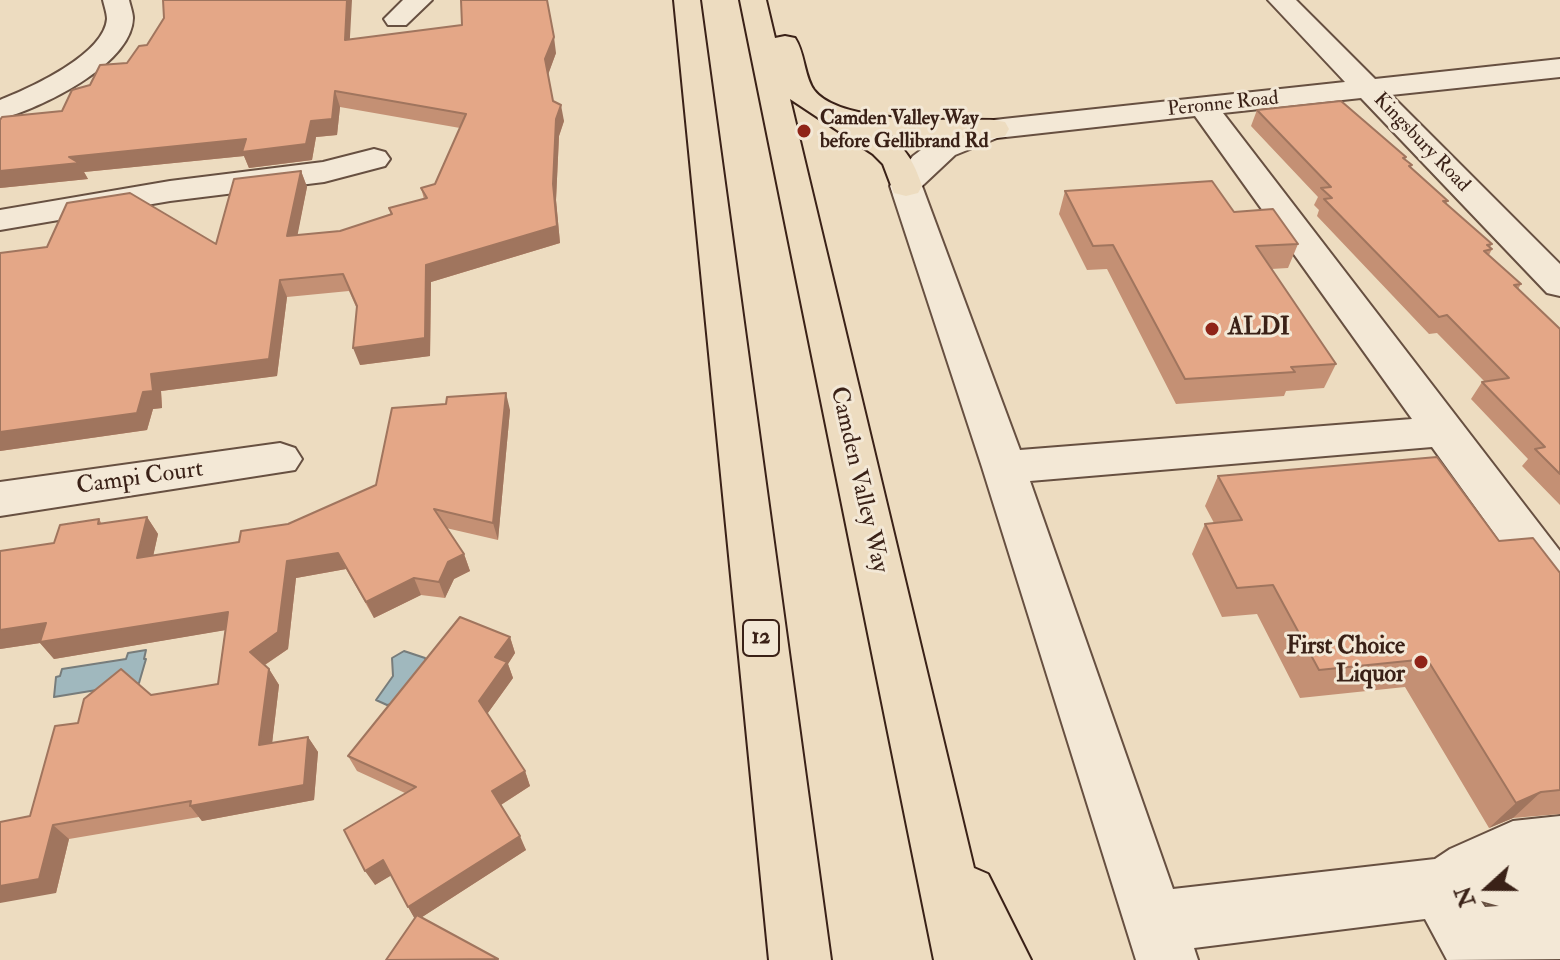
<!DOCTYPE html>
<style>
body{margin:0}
#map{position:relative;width:1560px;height:960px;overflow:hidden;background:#eddcc0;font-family:"IM FELL Double Pica",serif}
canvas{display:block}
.north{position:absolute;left:1448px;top:848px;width:80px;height:80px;-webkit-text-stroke:6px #f3e8d6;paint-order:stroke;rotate:249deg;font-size:22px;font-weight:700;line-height:32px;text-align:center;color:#3a2117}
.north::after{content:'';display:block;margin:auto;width:28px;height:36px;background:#3a2117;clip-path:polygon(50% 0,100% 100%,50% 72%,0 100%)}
</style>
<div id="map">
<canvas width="1560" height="960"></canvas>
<div class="north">N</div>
</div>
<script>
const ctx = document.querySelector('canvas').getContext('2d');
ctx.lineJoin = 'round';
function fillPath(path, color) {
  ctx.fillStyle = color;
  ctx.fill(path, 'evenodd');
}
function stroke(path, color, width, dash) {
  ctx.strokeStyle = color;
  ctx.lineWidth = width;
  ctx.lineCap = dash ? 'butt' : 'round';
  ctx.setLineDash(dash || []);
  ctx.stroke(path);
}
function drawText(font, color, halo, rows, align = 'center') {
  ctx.font = font + ' "IM FELL Double Pica",serif';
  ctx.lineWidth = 6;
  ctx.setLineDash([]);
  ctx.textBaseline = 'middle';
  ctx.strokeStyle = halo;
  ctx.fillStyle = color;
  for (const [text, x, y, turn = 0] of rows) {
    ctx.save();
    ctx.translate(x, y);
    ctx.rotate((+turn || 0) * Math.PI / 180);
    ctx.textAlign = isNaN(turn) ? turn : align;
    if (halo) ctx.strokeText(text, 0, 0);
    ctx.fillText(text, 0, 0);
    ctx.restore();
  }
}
const water = new Path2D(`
 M146,650L144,659H146L139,683L54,697L56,677L60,676L62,669L126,659L128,653Z
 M404,651L425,658L426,661L392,704L387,705L376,700L393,676L392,658Z`);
const minor = new Path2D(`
 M103,0H129C130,5 133,13 133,18C132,65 39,109 0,119V100C30,88 104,55 107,19C107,13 104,5 103,0Z
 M403,0H432L406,25H388L384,19Z
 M1268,0H1296L1375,79L1560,59V77L1391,95L1560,264V296L1547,293L1361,98L1223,113L1560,551V606L1543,601L1432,447L1030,481L1173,889L1435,859L1450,849L1513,821L1560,816V959L1447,960L1425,919L1194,948L1198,960H1136L982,467L890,186L913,156L933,141L994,120L1345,82ZM1195,116L1412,419L1020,450L922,186L955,155L997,138ZM1481,901L1499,906L1485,907Z
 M374,149L385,152L390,159L385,166L324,182L170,201L0,230V210L170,181L323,162Z
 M280,443L295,448L302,459L295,470L0,516V482Z`);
const major = new Path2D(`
 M674,0H700L831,960H769Z
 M740,0H766L775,38L785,36L795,38C805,53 804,76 814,90C841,125 952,119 994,120L1005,122L1009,129L1005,136L994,138L906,137L884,134C906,147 914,162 922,186L918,193L906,196L894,193L883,164L873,154L790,99L974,868L988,874L1031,960H934Z`);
const wall = new Path2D(`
 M350,39L556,53L548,74L553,101L564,121L559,136L556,200L560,243L431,282L430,356L360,365L357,309L349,291L287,297L277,376L161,391L162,408L153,409L147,430L0,451V253L216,244L301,171L307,187L297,235L340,231L391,215L389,208L424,199L421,188L435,184L460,128L340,107L337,135L316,137L312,160L249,168L244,156L84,172L88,179L0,188V120L62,111L90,85L127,63Z
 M1257,110L1406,157L1405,160L1411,167L1448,201L1446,204L1492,244L1490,247L1492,249L1489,255L1521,284L1518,289L1560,329V505L1522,466L1528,459L1471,399L1482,382H1485L1437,333L1429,334L1317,216L1319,210L1314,205L1318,197L1251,126Z
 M1065,191L1234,212L1298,244L1288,268L1271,269L1336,364L1324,388L1286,391L1284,396L1176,404L1107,269L1087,270L1059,214Z
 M510,410L498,540L446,528L464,554L470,571L454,579L445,598L421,595L374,618L346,569L296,578L288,649L265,665L269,669L279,685L272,743L308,737L318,752L314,800L202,821L199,817L69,839L56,893L30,816L78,723L151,695L218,684L225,630L54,659L40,643L0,649V551L54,543L99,519L102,524L147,517L158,534L153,556L239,542L288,524L376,485Z
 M1218,476L1499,541L1560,573V814L1513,818L1489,828L1405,687L1300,698L1257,614L1222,617L1192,554L1205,524L1214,523L1205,506Z
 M510,637L515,653L508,664L513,678L487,714L525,771L530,786L501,805L526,850L422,917L415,919L391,875L375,885L405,793L357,771L348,756Z`);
const shadedWall = new Path2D(`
 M347,0H352L349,55L345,40Z
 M554,37L556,53L548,75L545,59Z
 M335,91L340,107L337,135L316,137L312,160L249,168L244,156L84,172L88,179L0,188V171L69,157L311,121Z
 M561,105L564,121L559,136L556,200L560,243L431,282L430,356L360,365L353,348L426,265L553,184L556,119Z
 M301,171L307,187L294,253L287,236Z
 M280,280L287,297L277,376L161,391L162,408L153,409L147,430L0,451V432L151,374Z
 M506,393L510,410L498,540L493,523Z
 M147,517L158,534L149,575L137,558Z
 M338,553L346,569L296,578L288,649L260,668L250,652L287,561Z
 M464,554L470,571L454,579L445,598L439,582L448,562Z
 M414,578L421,595L374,618L366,602Z
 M228,612L238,628L54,659L40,643L0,649V630L46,623Z
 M510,637L515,653L508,664L513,678L485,717L479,701L495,657Z
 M269,669L279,685L270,761L259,745Z
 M308,737L318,752L314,800L202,821L190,806Z
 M525,771L530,786L499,806L492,791Z
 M1541,792L1513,818L1489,828L1516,803Z
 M53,825L69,839L56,893L0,903V886Z
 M520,836L526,850L416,921L408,907Z
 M383,860L392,875L375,885L365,871Z`);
const building = new Path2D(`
 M163,0H347L345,40L462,25L461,0H547L554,37L545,59L553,101L561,105L556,119L553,184L557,226L426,265L425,338L353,348L357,306L343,274L280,280L269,359L151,374L153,391L143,392L137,413L0,432V253L47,247L67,203L130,193L216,244L234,179L301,171L287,236L340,231L392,214L389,208L427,198L421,188L435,184L466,114L335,91L332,119L311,121L306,144L242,152L246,139L69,157L79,163L0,171V120L2,117L62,111L72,90L90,85L100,65L127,63L139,46L147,45L164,18Z
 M1341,101L1406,157L1403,158L1412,165L1409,166L1448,201H1443L1492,244L1487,245L1492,249L1484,251L1521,284L1514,285L1560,329V474L1535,449L1545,447L1482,382L1509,378L1447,315L1439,317L1324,199L1332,198L1321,188L1331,187L1257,110Z
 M1212,181L1234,212L1273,209L1298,244L1256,246L1336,364L1291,367L1295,372L1185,379L1113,245L1093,246L1065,191Z
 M506,393L493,523L434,509L464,554L448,562L439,582L414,578L366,602L338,553L287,561L278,632L250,652L269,669L259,745L308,737L304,785L190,806L191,801L53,825L39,879L0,886V822L30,816L55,726L78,723L84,699L121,669L151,695L218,684L228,612L40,642L46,623L0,630V551L54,543L60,525L99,519L98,524L147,517L137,558L239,542L241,531L288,524L376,485L392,408L446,404L447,397Z
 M1437,457L1499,541L1533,538L1560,573V790L1541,792L1516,803L1427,659L1319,670L1273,585L1237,588L1205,524L1242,520L1218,476Z
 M460,617L510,637L495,657L507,662L479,701L525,771L492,791L520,836L408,907L383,860L365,871L344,830L416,787L348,756Z
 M417,915L498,959L386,960Z`);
const markers = [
 [804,131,8,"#8f2418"],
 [1212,329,8,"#8f2418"],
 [1421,662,8,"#8f2418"]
];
const farStreetnames = [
 ["Peronne Road",1223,105,-6],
 ["Kingsbury Road",1421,143,46]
];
const farPoinames = [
 ["Camden Valley Way",820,120],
 ["before Gellibrand Rd",820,143]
];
const shields = [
 [761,638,36]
];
const shieldNames = [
 ["12",761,638]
];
const poiNames = [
 ["ALDI",1228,329],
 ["First Choice",1405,648,"right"],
 ["Liquor",1405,676,"right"]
];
const streetNames = [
 ["Campi Court",140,479,-8],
 ["Camden Valley Way",858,480,77]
];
fillPath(water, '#a0b8be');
stroke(water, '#777c7b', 2);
stroke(minor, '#675041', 4);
stroke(major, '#3a2117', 4);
fillPath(minor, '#f3e8d6');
fillPath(major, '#eddcc0');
fillPath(wall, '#c49074');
fillPath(shadedWall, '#a0755e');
fillPath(building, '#e4a787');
stroke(building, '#a0755e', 2);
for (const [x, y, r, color] of markers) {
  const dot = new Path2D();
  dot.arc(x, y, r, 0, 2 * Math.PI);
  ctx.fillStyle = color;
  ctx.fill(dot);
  stroke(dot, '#f3e8d6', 3);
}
drawText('20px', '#3a2117', '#f3e8d6', farStreetnames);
drawText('bold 20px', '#3a2117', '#f3e8d6', farPoinames, 'left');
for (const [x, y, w] of shields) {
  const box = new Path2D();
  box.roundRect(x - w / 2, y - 18, w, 36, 6);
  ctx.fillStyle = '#f3e8d6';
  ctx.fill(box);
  stroke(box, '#3a2117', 2);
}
drawText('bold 22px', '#3a2117', null, shieldNames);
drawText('bold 24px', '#3a2117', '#f3e8d6', poiNames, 'left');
drawText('24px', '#3a2117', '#f3e8d6', streetNames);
</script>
